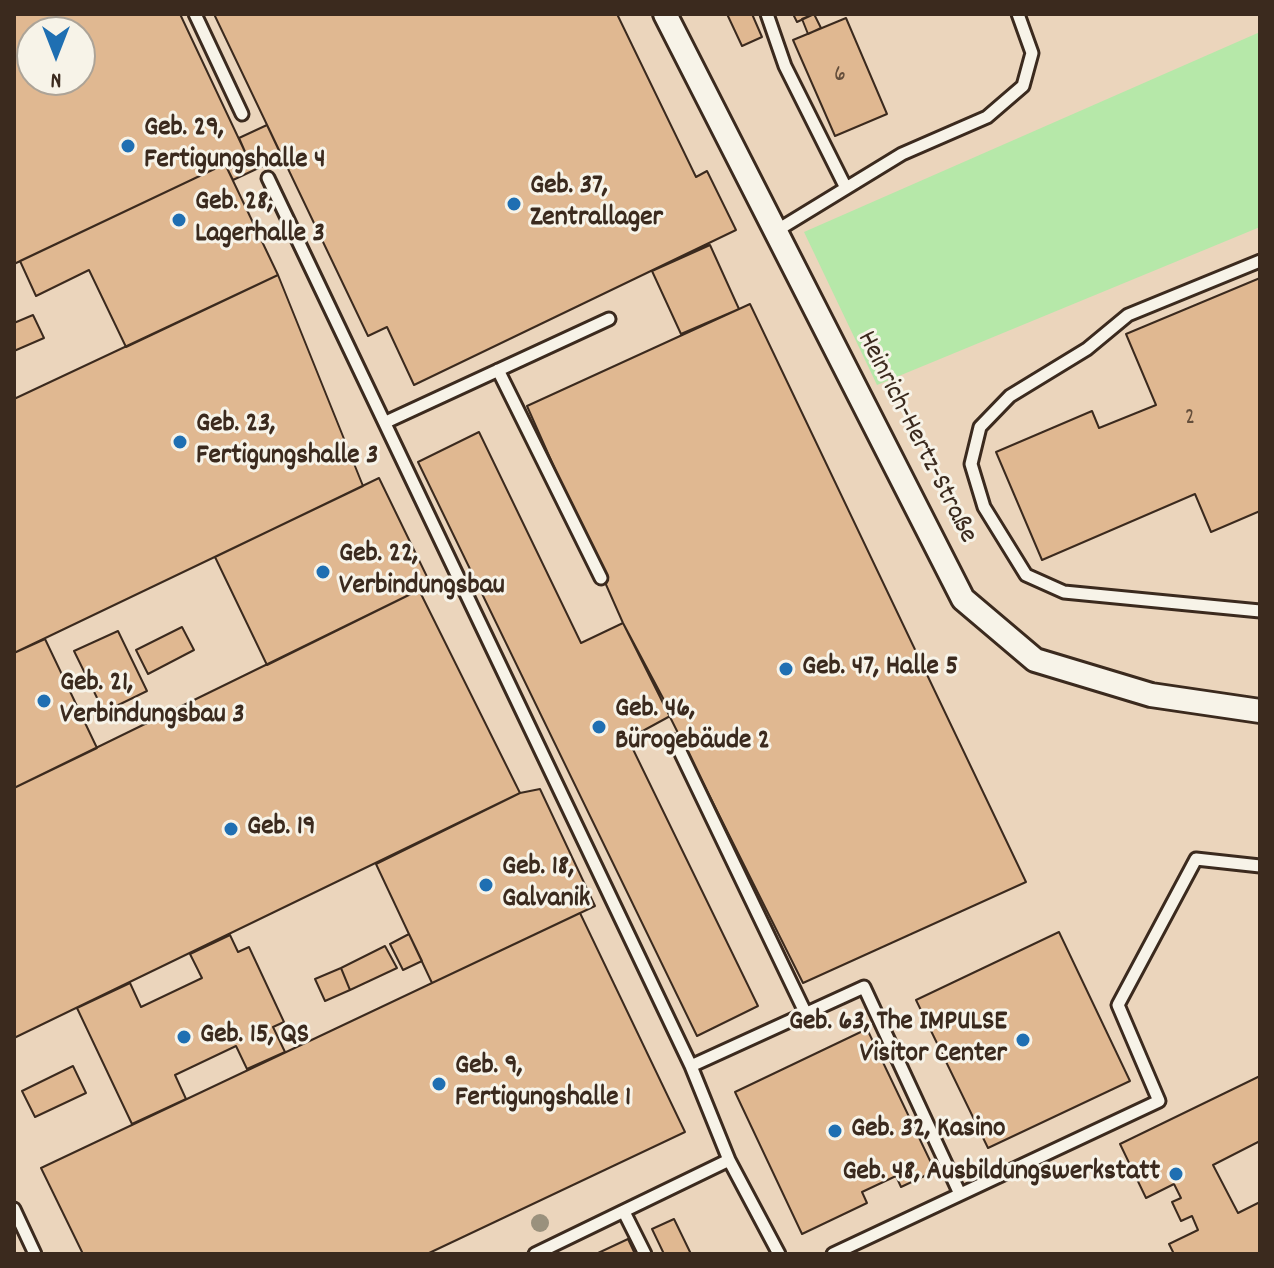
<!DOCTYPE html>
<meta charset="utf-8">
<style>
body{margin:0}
#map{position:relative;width:1274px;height:1268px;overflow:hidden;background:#f0e1ce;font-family:Dekko,sans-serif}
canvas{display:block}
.frame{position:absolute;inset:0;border:16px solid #3b2a1e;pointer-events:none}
.north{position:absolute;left:16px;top:16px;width:80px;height:80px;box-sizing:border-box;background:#f7f3e8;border:2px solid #aca397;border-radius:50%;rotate:180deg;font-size:22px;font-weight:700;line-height:32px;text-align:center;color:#3b2a1e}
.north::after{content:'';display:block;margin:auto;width:28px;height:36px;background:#1f6fb2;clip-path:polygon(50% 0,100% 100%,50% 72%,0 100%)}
</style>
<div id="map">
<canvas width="1274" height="1268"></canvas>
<div class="frame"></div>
<div class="north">N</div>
</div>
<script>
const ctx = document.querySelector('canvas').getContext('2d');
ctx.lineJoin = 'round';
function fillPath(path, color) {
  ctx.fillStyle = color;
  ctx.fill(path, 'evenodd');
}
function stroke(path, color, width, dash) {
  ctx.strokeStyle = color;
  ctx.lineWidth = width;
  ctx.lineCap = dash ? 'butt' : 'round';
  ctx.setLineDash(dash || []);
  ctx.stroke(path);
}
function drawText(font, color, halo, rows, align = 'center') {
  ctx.font = font + ' Dekko,sans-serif';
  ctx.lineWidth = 6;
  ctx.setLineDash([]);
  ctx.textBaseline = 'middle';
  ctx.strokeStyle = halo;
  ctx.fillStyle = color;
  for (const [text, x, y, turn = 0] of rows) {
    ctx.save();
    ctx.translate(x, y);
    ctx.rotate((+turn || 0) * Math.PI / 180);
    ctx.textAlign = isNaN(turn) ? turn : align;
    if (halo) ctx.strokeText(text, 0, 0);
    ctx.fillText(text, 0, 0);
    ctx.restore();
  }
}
const built = new Path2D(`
 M14,14H1260V1254H14ZM32,32H80V80H32Z`);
const green = new Path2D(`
 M1260,32V227L877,385L804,232Z`);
const building = new Path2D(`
 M14,14H180L246,154L14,264ZM32,32H80V80H32Z
 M214,14H617L696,177L707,171L736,230L414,385L387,327L368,336Z
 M727,14H752L762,37L742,46Z
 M793,14H814L797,22Z
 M814,14L821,28L808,34L802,19Z
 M846,18L887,114L835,136L793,40Z
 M267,125L282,157L233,180L225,164L246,154L239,138Z
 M225,164L278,275L126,347L89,270L36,296L20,261Z
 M710,245L739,309L681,334L652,271Z
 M278,275L363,486L14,653V399Z
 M1260,278V511L1211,532L1195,494L1042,560L996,452L1092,411L1099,428L1156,405L1126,334Z
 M750,304L1026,882L803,983L623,623L527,406Z
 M33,315L44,338L14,351V323Z
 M479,432L581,643L623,623L672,715L628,739L758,1006L697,1036L418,462Z
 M379,478L432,587L419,590L267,665L215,557Z
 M419,590L520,793L14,1038V788Z
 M182,627L194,650L148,674L136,650Z
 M118,631L147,691L104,712L74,651Z
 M45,639L97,748L14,788V653Z
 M540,789L595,906L432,983L376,864L520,793Z
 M580,913L685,1132L427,1254H83L41,1168Z
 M1059,932L1130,1081L988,1148L916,1000Z
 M409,934L422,961L403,970L390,944Z
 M230,935L238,952L249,947L284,1022L273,1027L285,1052L247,1069L236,1046L175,1075L186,1099L132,1124L77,1008L130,983L141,1007L202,978L190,954Z
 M385,946L397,968L350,990L341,968Z
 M341,968L350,990L325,1001L315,979Z
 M867,1029L935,1171L901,1187L896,1176L862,1192L867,1203L802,1234L735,1092Z
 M73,1066L86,1093L35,1117L22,1091Z
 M1260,1076V1141L1213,1165L1238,1213L1260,1202V1254H1174L1169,1244L1198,1230L1192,1216L1181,1221L1172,1202L1181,1198L1174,1184L1146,1198L1120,1144Z
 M674,1219L691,1254H664L652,1229Z
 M628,1239L635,1254H596Z`);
const service = new Path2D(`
 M195,14L242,114
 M767,14L785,66L846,188
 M268,178L691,1066L729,1160L535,1254
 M776,231L902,154L987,117L1023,86L1032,53L1018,14
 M1260,261L1128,315L1087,349L1010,396L980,427L971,464L984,507L1026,575L1064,592L1260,611
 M498,370L601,578
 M386,422L609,319
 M675,741L806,1014
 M691,1066L864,987L960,1194
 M729,1160L779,1254
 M14,1209L35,1254
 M624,1212L645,1254
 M833,1254L1159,1101L1118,1005L1196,859L1260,866`);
const minor = new Path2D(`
 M665,14L963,599L1035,660L1151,695L1260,711`);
const trees = [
 [540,1223]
];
const markers = [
 [128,146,8,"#1f6fb2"],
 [514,204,8,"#1f6fb2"],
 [179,220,8,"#1f6fb2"],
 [180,442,8,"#1f6fb2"],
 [323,572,8,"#1f6fb2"],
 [786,669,8,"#1f6fb2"],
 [44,701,8,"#1f6fb2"],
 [599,727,8,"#1f6fb2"],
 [231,829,8,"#1f6fb2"],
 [486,885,8,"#1f6fb2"],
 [184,1037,8,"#1f6fb2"],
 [1023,1040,8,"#1f6fb2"],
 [439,1084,8,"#1f6fb2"],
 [835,1131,8,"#1f6fb2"],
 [1176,1174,8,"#1f6fb2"]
];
const numberNames = [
 ["6",840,77],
 ["2",1190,420]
];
const poiNames = [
 ["Geb. 29,",144,130],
 ["Fertigungshalle 4",144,162],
 ["Geb. 37,",530,188],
 ["Zentrallager",530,220],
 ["Geb. 28,",195,204],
 ["Lagerhalle 3",195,236],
 ["Geb. 23,",196,426],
 ["Fertigungshalle 3",196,458],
 ["Geb. 22,",339,556],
 ["Verbindungsbau",339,588],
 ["Geb. 47, Halle 5",802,669],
 ["Geb. 21,",60,685],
 ["Verbindungsbau 3",60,717],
 ["Geb. 46,",615,711],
 ["Bürogebäude 2",615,743],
 ["Geb. 19",247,829],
 ["Geb. 18,",502,869],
 ["Galvanik",502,901],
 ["Geb. 63, The IMPULSE",1007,1024,"right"],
 ["Visitor Center",1007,1056,"right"],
 ["Geb. 15, QS",200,1037],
 ["Geb. 9,",455,1068],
 ["Fertigungshalle 1",455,1100],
 ["Geb. 32, Kasino",851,1131],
 ["Geb. 48, Ausbildungswerkstatt",1160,1174,"right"]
];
const streetNames = [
 ["Heinrich-Hertz-Straße",915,438,63]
];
fillPath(built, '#ebd5bc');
fillPath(green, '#b6e8a9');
fillPath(building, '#e0b891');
stroke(building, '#3b2a1e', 2);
stroke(service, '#3b2a1e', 17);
stroke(minor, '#3b2a1e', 28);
stroke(service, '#f7f3e8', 11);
stroke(minor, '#f7f3e8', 22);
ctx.fillStyle = '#9a917d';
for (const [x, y] of trees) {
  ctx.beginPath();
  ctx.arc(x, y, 9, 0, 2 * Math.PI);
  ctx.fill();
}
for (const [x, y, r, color] of markers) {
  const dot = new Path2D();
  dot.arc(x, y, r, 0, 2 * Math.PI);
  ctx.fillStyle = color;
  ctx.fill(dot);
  stroke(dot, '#f7f3e8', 3);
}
drawText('24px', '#644e3b', null, numberNames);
drawText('bold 28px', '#3b2a1e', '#f7f3e8', poiNames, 'left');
drawText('28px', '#3b2a1e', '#f7f3e8', streetNames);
</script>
